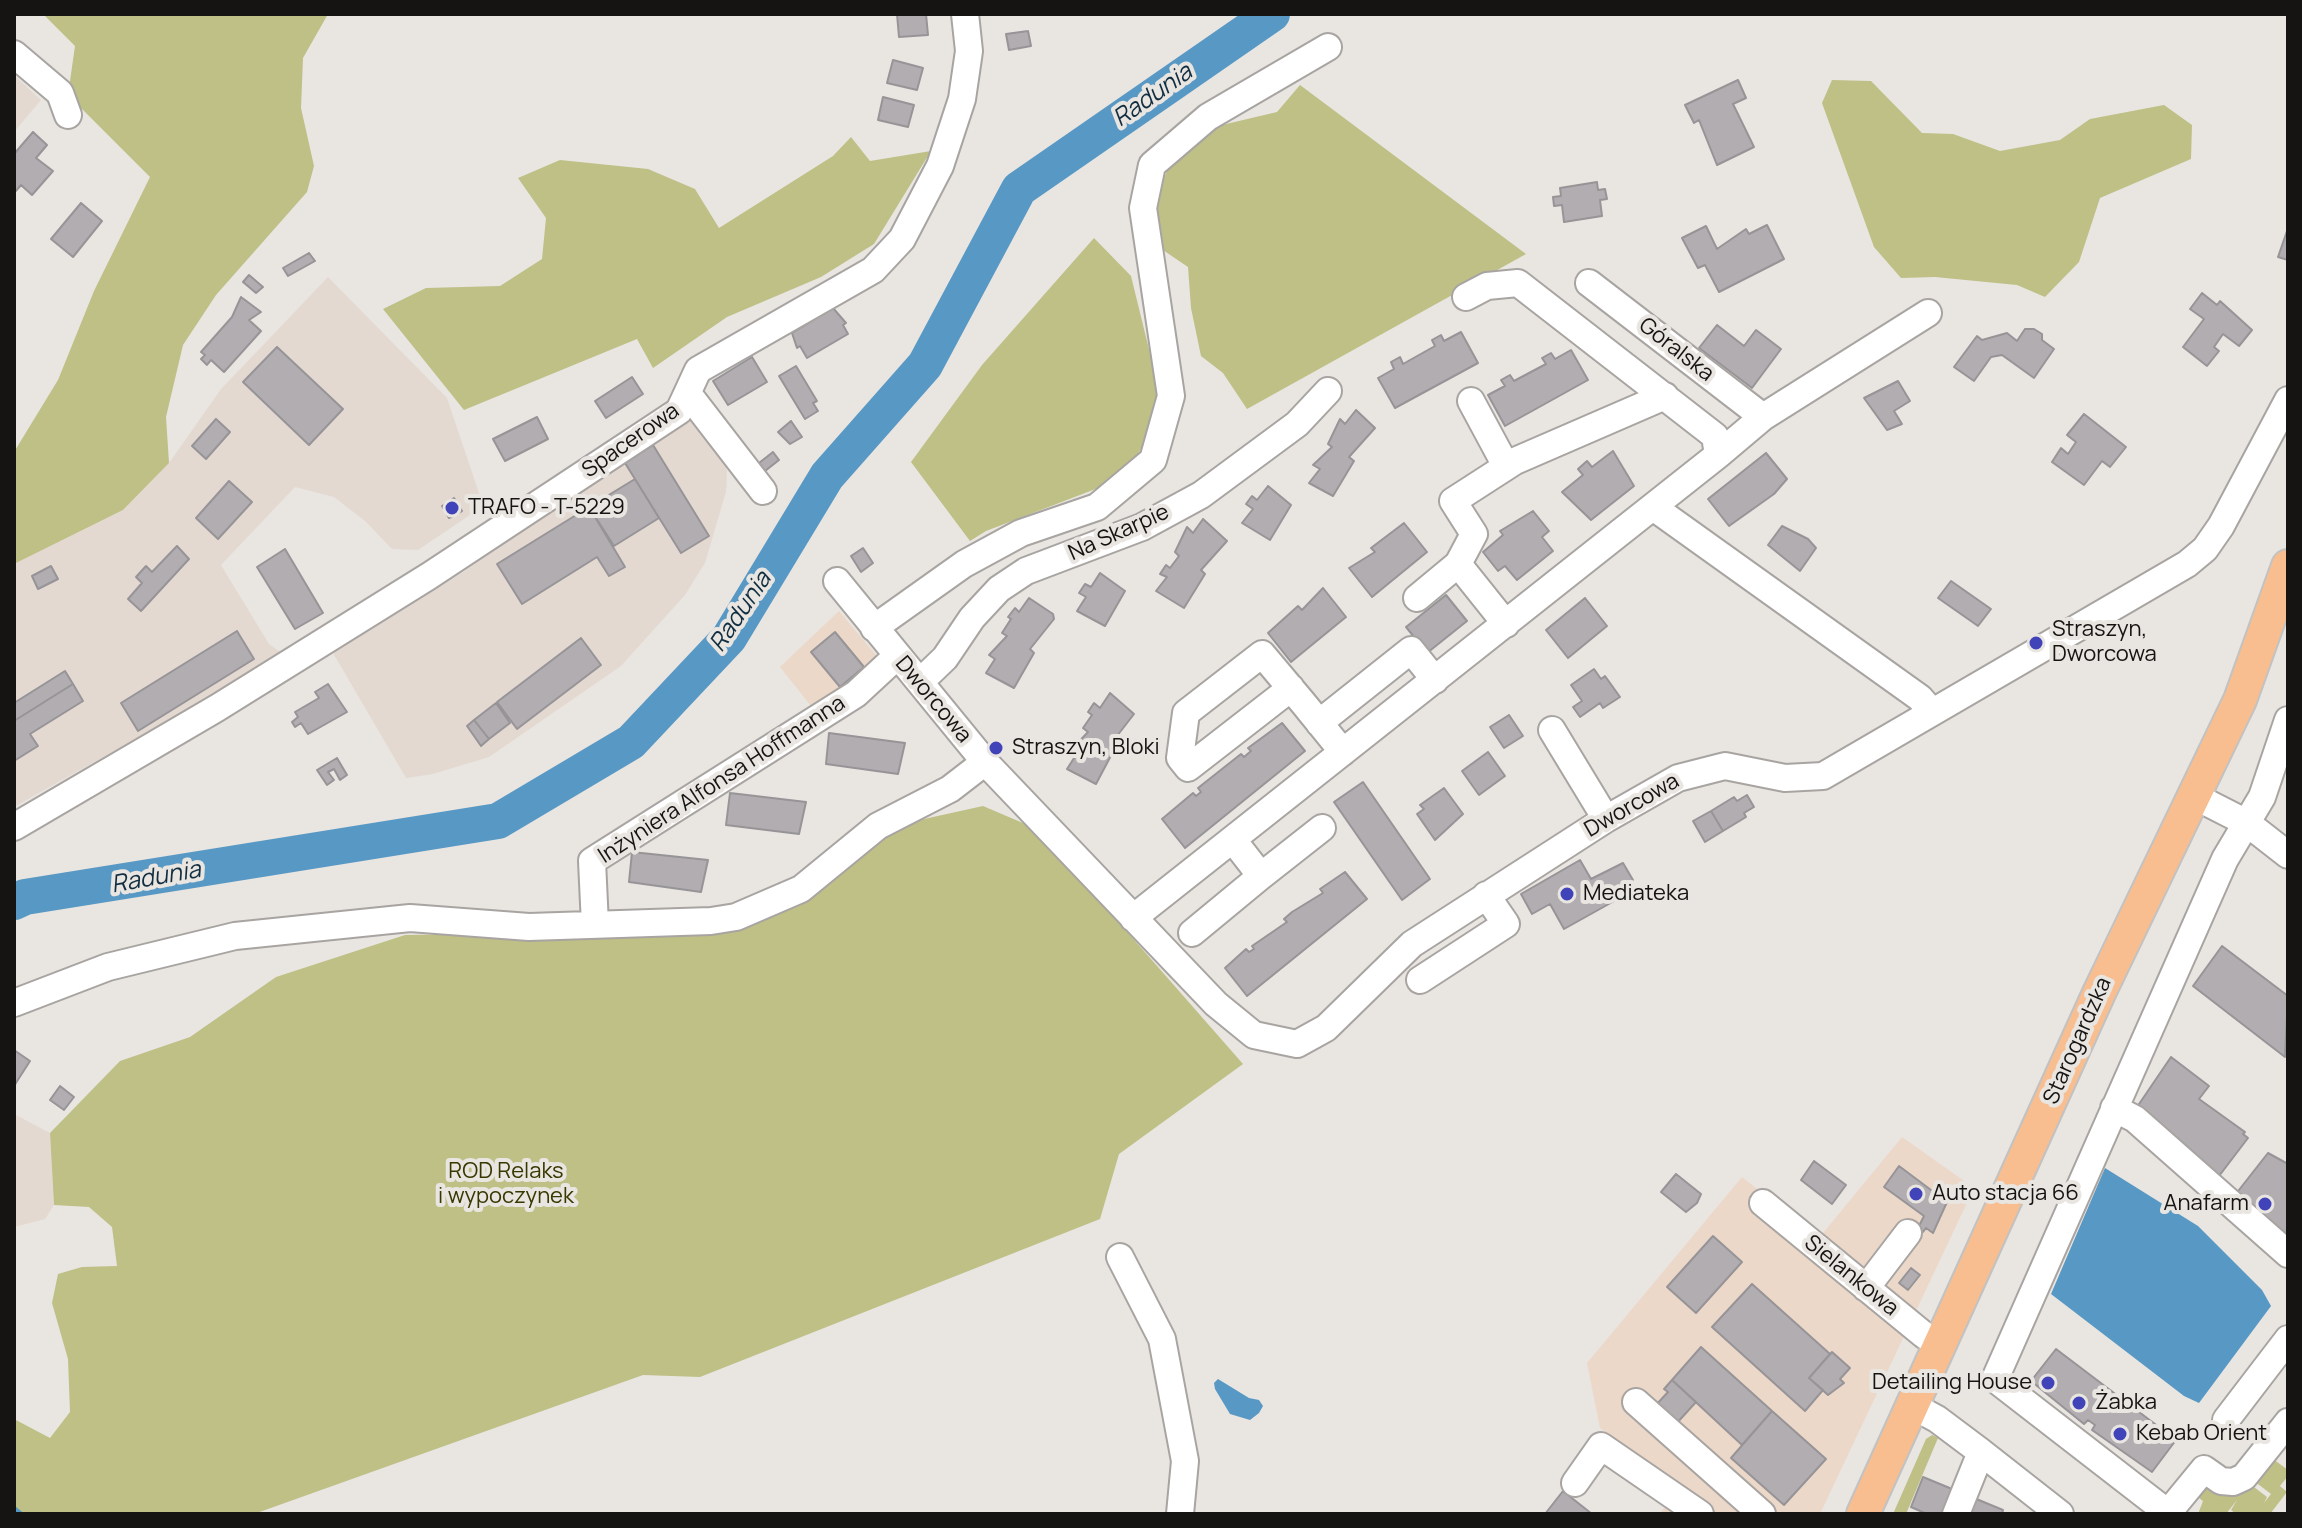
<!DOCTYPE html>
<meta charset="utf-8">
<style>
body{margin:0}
#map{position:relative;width:2302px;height:1528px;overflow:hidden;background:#e9e5e1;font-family:Manrope,sans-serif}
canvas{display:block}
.frame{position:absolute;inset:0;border:16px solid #151413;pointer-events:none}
</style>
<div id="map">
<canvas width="2302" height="1528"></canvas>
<div class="frame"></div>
</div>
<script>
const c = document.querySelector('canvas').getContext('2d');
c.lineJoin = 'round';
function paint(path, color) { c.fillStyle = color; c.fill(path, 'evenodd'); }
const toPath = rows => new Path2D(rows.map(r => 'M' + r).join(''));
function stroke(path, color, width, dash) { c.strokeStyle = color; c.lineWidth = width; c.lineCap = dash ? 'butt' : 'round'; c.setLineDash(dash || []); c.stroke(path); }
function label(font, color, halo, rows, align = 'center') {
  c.font = font + ' Manrope,sans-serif'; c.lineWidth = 8; c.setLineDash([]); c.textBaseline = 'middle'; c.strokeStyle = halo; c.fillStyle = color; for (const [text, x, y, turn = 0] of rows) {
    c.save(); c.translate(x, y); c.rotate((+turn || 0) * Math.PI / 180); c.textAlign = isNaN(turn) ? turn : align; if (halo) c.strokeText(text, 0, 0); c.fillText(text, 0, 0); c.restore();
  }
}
paint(toPath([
 [839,611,885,666,819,716,780,667],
 [1902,1137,1974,1188,1820,1514,1660,1514,1679,1487,1600,1428,1587,1363,1742,1177,1819,1238]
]), '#ecd8c9');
paint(toPath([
 [14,75,41,100,14,132],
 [328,277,447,398,481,499,479,509,418,550,392,549,365,521,334,497,295,487,221,565,269,644,279,651,294,650,14,807,14,564,123,510,169,463,221,389],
 [689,416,721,456,727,470,726,492,705,563,685,595,621,666,489,757,433,774,406,778,333,653,465,571,552,505],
 [14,1114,50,1133,54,1205,45,1219,14,1227]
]), '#e4d9d1');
paint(toPath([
 [43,14,328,14,303,58,301,108,314,166,307,192,216,295,183,345,166,417,169,463,123,510,14,564,14,452,58,380,94,291,150,177,68,95,75,46],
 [1832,80,1871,81,1922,133,1953,134,2000,151,2060,140,2090,119,2164,105,2192,125,2191,159,2100,198,2079,262,2045,297,2017,285,1935,277,1901,278,1874,247,1822,103],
 [1300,85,1526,254,1247,409,1223,373,1201,356,1191,308,1188,267,1157,246,1154,201,1170,164,1205,129,1277,112],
 [851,137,870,161,931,151,874,244,821,277,727,317,653,368,637,339,464,410,383,309,426,288,500,286,542,259,546,218,518,178,560,160,648,169,695,189,719,228,833,156],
 [1094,238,1131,276,1157,382,1154,424,1134,462,1106,485,986,531,970,541,911,462,982,365],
 [983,806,1037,829,1243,1064,1119,1154,1100,1219,700,1377,643,1375,254,1514,14,1514,14,1419,50,1438,70,1412,68,1359,52,1303,58,1274,82,1267,117,1266,112,1227,89,1207,54,1205,50,1133,120,1061,190,1037,276,977,405,935,738,930,805,898,906,823],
 [1932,1435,1938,1438,1906,1514,1893,1514,1926,1439],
 [2273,1459,2288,1470,2288,1476,2280,1486,2287,1492,2270,1514,2236,1514,2231,1510,2237,1500,2226,1514,2198,1514,2203,1501,2191,1492,2199,1487,2219,1490,2250,1484,2267,1497,2264,1503,2271,1494,2250,1478]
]), '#bec086');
paint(toPath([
 [2105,1168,2198,1226,2262,1290,2271,1306,2199,1403,2184,1396,2051,1294],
 [1218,1379,1249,1398,1259,1400,1263,1406,1259,1413,1250,1420,1230,1414,1215,1389,1214,1383]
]), '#5898c4');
stroke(toPath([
 [14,1509,20,1514]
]), '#5898c4', 6);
stroke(toPath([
 [14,902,25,897,498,821,631,742,729,638,827,476,925,365,1019,189,1272,14]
]), '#5898c4', 36);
const building = toPath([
 [897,14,926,14,928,35,899,37,897,14],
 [1028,31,1031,46,1009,50,1006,34,1028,31],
 [893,60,923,68,917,90,887,83,893,60],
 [1738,80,1746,98,1733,104,1754,147,1717,165,1699,120,1694,123,1685,105,1738,80],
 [883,97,914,105,908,127,878,120,883,97],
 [33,132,47,145,36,158,53,171,32,195,21,185,14,193,14,154,33,132],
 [1597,182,1598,190,1605,189,1607,199,1600,200,1602,216,1564,222,1562,205,1554,206,1553,197,1561,196,1560,188,1597,182],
 [81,203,102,221,73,257,51,239,81,203],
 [1767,225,1784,259,1719,292,1705,265,1698,268,1682,238,1706,226,1717,249,1746,229,1749,234,1767,225],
 [2287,231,2288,232,2288,260,2278,257,2287,231],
 [309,253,315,261,288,276,283,268,309,253],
 [249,275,263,287,256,293,243,282,249,275],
 [2202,293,2217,305,2220,301,2252,330,2239,346,2223,334,2214,347,2219,351,2207,366,2183,347,2204,319,2190,309,2202,293],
 [241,297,261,312,249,320,261,331,224,372,211,360,207,365,201,359,205,355,201,352,232,317,241,297],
 [833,308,846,323,843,325,848,334,807,358,800,346,797,348,792,333,833,308],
 [1717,325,1744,346,1756,330,1781,349,1752,388,1699,348,1717,325],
 [2025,329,2034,329,2042,334,2042,340,2054,349,2034,378,2002,355,1991,357,1974,381,1954,367,1977,336,1982,340,2007,333,2017,341,2025,329],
 [1461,332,1478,363,1395,408,1378,378,1394,369,1391,362,1400,357,1403,364,1435,346,1432,340,1441,335,1444,341,1461,332],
 [277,347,343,409,309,445,243,382,277,347],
 [1571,350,1588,380,1505,426,1488,395,1505,386,1501,380,1510,375,1514,381,1546,364,1542,358,1551,353,1555,359,1571,350],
 [752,357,767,382,728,405,713,381,752,357],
 [796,366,817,401,813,403,818,411,805,419,779,376,796,366],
 [632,377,643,394,606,418,595,401,632,377],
 [1898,381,1910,401,1894,411,1902,424,1887,430,1864,398,1898,381],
 [1356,410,1375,428,1349,457,1354,461,1333,496,1309,483,1320,469,1313,465,1332,447,1328,444,1340,419,1345,424,1356,410],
 [2084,414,2126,447,2110,467,2102,461,2084,485,2052,462,2061,448,2068,454,2076,442,2067,435,2084,414],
 [537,417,548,439,505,461,493,439,537,417],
 [216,419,230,432,206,459,192,446,216,419],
 [791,421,802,437,790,444,778,432,791,421],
 [653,445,709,536,681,553,625,463,653,445],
 [1613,451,1634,486,1591,520,1562,492,1583,475,1578,469,1587,461,1592,467,1613,451],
 [773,452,779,460,765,471,759,463,773,452],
 [1766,453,1787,479,1774,494,1729,526,1708,499,1766,453],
 [635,479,659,518,614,546,589,507,635,479],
 [229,481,252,502,218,539,196,518,229,481],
 [1268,486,1291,505,1270,540,1242,523,1253,509,1246,504,1252,496,1257,500,1268,486],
 [454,498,462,511,449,518,442,506,454,498],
 [589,507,625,567,609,576,597,557,522,604,497,564,589,507],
 [1533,511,1549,531,1542,537,1553,551,1517,580,1505,566,1498,571,1483,552,1503,535,1500,531,1533,511],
 [1203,519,1227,541,1201,570,1205,574,1184,608,1156,591,1167,577,1160,574,1166,565,1170,568,1179,556,1175,552,1187,527,1193,533,1203,519],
 [1404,523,1427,552,1372,597,1349,568,1375,552,1371,548,1404,523],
 [1782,526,1808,539,1816,548,1800,571,1768,545,1782,526],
 [177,546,189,559,141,611,128,599,142,583,136,577,146,566,152,572,177,546],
 [863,548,873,563,861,572,851,556,863,548],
 [285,549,323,613,295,629,257,567,285,549],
 [51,566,58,579,38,589,32,576,51,566],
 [1100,573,1125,591,1105,626,1077,611,1086,597,1079,593,1085,584,1091,587,1100,573],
 [1951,581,1991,609,1978,626,1938,598,1951,581],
 [1323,588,1346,617,1291,662,1268,633,1298,606,1302,610,1323,588],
 [1446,595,1467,621,1427,653,1406,627,1446,595],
 [1029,598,1053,614,1054,619,1030,649,1034,653,1014,688,986,673,995,659,989,655,1007,636,1002,633,1011,619,1008,617,1015,608,1019,612,1029,598],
 [1585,598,1607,626,1568,658,1546,630,1585,598],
 [237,631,254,659,138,731,121,703,237,631],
 [835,632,864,667,840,687,811,652,835,632],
 [581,638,601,665,517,729,497,702,581,638],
 [1594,669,1601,679,1605,676,1620,697,1603,708,1600,703,1580,717,1573,707,1582,701,1571,685,1594,669],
 [65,671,73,684,14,721,14,703,65,671],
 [73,684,83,701,30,734,38,746,14,761,14,721,73,684],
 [328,684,347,712,308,734,301,723,295,727,292,722,298,717,295,712,319,698,315,692,328,684],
 [1110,693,1134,714,1110,745,1115,748,1096,784,1067,769,1076,755,1070,751,1088,732,1083,728,1092,715,1088,712,1094,703,1100,708,1110,693],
 [496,703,510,723,489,739,474,720,496,703],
 [1509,715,1523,736,1504,748,1490,727,1509,715],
 [474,720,489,739,481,746,467,726,474,720],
 [1282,723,1305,751,1185,848,1162,819,1193,793,1196,796,1201,792,1198,788,1241,754,1244,757,1251,751,1248,748,1282,723],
 [829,733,905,743,898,774,826,764,829,733],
 [1488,752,1505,776,1479,795,1462,771,1488,752],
 [337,758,347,775,340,780,334,769,328,772,334,780,327,785,317,770,337,758],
 [1363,782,1430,879,1402,900,1334,802,1363,782],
 [1444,788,1463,814,1435,840,1417,814,1424,809,1420,805,1444,788],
 [730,793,806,802,799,834,726,825,730,793],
 [1747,795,1754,807,1744,813,1746,817,1723,831,1711,811,1734,797,1737,801,1747,795],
 [1711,811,1723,831,1705,842,1693,821,1711,811],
 [632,852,708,860,701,892,629,882,632,852],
 [1580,860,1591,879,1623,863,1633,880,1613,895,1616,900,1564,929,1550,904,1532,914,1521,894,1580,860],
 [1345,872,1367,899,1247,996,1225,968,1246,949,1249,952,1254,949,1252,946,1287,922,1284,919,1292,912,1323,893,1320,889,1345,872],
 [2222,946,2288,996,2285,1057,2193,986,2222,946],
 [14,1050,30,1061,14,1086,14,1050],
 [2171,1057,2209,1086,2199,1099,2245,1132,2243,1134,2248,1138,2216,1180,2135,1110,2171,1057],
 [60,1086,74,1097,64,1110,50,1100,60,1086],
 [2268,1153,2288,1164,2288,1235,2235,1195,2268,1153],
 [1814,1161,1846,1185,1832,1204,1801,1180,1814,1161],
 [1899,1166,1947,1202,1933,1233,1926,1228,1923,1232,1918,1228,1924,1216,1884,1187,1899,1166],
 [1676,1174,1701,1194,1697,1203,1686,1212,1661,1192,1676,1174],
 [1713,1236,1742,1262,1696,1313,1667,1287,1713,1236],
 [1911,1268,1920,1275,1908,1290,1899,1283,1911,1268],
 [1752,1284,1830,1354,1809,1378,1823,1390,1805,1411,1712,1327,1752,1284],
 [1701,1347,1772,1411,1742,1445,1672,1380,1701,1347],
 [2056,1349,2176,1440,2152,1472,2092,1430,2095,1425,2088,1420,2084,1424,2031,1381,2056,1349],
 [1832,1352,1850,1368,1840,1379,1844,1383,1828,1395,1809,1378,1832,1352],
 [1672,1380,1696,1402,1676,1424,1656,1405,1668,1392,1664,1389,1672,1380],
 [1772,1411,1826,1459,1784,1505,1731,1458,1772,1411],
 [1923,1477,2003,1510,2002,1514,1927,1514,1911,1507,1923,1477],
 [1563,1491,1592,1514,1545,1514,1563,1491]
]);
paint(building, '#b1adb1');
stroke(building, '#979498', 2);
const minor = toPath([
 [14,54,60,93,68,115],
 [1589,283,1763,417,1718,455],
 [689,395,763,491],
 [1471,401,1506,466],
 [1763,417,1928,313],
 [1653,507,1920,698,1932,712],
 [1458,564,1474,534,1453,501,1515,461,1665,396],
 [837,581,985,762,1216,1004,1254,1035,1297,1044,1326,1028,1412,944,1606,819,1678,778,1725,766,1785,778,1823,776,2187,564,2205,549,2221,526,2288,400],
 [1417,598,1458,564,1506,624],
 [874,628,964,564,1021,533,1097,507,1153,460,1171,396,1143,208,1152,165,1208,117,1328,47],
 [920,682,945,658,972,618,999,589,1026,571,1142,527,1201,495,1297,424,1328,391],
 [1291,688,1188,768,1180,758,1186,713,1262,654,1304,704,1343,752],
 [1319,723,1411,650,1435,680],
 [1552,730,1606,819],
 [2194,796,2247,823,2288,855],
 [14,827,217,708,429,576,679,411,698,370,873,270,902,239,940,166,962,99,969,51,965,14],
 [1261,876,1322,828],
 [1133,918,1718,455,1715,436,1518,283,1487,286,1466,297],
 [595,925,592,861,856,694,897,656],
 [1192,933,1261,876,1233,840],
 [1420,980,1506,924,1486,895],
 [14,1003,108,967,235,936,410,918,529,927,711,921,736,917,801,889,878,826,950,789,985,762],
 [2114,1108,2135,1119,2288,1254],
 [1763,1203,1924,1335,1942,1344],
 [1120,1257,1162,1339,1185,1461,1180,1514],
 [1866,1288,1908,1233],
 [1636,1402,1762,1514],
 [1913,1406,1937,1419,1981,1452,1956,1514],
 [2226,1420,2288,1339],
 [1981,1452,2060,1514],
 [1575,1483,1601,1446,1700,1514],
 [2168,1513,1995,1379,2225,859,2262,797,2288,720],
 [2167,1514,2204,1469,2221,1481,2233,1482,2244,1477,2288,1422]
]);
const major = toPath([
 [1863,1514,2099,993,2240,700,2288,566]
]);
stroke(minor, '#a8a4a1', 30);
stroke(major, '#c2c2c2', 36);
stroke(minor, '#fff', 26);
stroke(major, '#f8be8f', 32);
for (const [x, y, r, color] of [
 [452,508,8,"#4143b8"],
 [2036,643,8,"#4143b8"],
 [996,748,8,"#4143b8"],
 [1567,894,8,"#4143b8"],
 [1916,1194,8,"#4143b8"],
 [2265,1204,8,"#4143b8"],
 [2048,1383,8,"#4143b8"],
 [2079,1403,8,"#4143b8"],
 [2120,1434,8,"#4143b8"]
]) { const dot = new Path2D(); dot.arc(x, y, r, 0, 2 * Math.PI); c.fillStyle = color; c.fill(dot); stroke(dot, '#e9e5e1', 3); }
label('22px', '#151413', '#e9e5e1', [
 ["Góralska",1676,350,38],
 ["Spacerowa",631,441,-35],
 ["Na Skarpie",1119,533,-24],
 ["Dworcowa",933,700,50],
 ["Inżyniera Alfonsa Hoffmanna",722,780,-33],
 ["Dworcowa",1632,806,-30],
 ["Starogardzka",2078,1041,-66],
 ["Sielankowa",1851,1276,39]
]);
label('22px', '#151413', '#e9e5e1', [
 ["TRAFO - T-5229",468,508],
 ["Straszyn,",2052,630],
 ["Dworcowa",2052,655],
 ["Straszyn, Bloki",1012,748],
 ["Mediateka",1583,894],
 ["Auto stacja 66",1932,1194],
 ["Anafarm",2249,1204,"right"],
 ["Detailing House",2032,1383,"right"],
 ["Żabka",2095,1403],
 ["Kebab Orient",2136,1434]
], 'left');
label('22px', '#383800', '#e9e5e1', [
 ["ROD Relaks",506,1172],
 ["i wypoczynek",506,1197]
]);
label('italic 24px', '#112e41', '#e9e5e1', [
 ["Radunia",1153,96,-35],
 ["Radunia",741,612,-56],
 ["Radunia",156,878,-10]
]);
</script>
